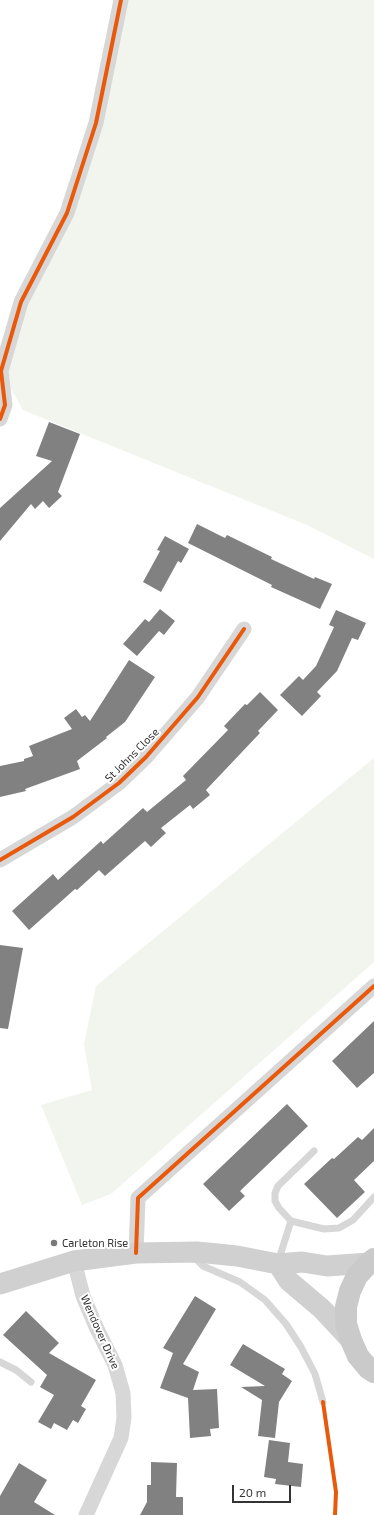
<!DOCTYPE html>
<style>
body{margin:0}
#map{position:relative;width:374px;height:1515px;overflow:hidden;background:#fff;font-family:"Exo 2",sans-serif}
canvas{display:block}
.scale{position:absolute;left:232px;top:1485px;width:59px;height:18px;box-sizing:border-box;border:2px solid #333;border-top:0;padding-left:5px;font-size:12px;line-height:14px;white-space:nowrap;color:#333;-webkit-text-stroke:3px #fff;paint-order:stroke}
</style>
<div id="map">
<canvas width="374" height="1515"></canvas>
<div class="scale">20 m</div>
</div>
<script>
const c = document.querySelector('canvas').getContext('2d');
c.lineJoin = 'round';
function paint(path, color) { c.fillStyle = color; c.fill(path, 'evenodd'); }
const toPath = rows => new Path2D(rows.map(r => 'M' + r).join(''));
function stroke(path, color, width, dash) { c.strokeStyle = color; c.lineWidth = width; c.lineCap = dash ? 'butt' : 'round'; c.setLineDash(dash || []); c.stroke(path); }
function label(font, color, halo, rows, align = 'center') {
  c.font = font + ' "Exo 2",sans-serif'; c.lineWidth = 4; c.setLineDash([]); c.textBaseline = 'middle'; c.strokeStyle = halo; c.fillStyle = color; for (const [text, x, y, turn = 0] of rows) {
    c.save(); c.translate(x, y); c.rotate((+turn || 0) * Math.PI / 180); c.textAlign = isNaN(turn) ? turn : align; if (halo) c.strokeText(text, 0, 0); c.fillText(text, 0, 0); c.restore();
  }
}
paint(toPath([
 [121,0,374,0,374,559,307,525,23,410,1,371,21,302,67,213],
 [374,758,374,962,111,1194,82,1205,41,1105,92,1090,84,1044,96,986]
]), '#f1f5ed');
paint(toPath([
 [49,422,80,434,58,492,62,496,49,508,43,501,35,509,31,504,0,541,0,508,52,461,36,456],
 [197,524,225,538,227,535,272,557,271,559,314,579,315,577,332,584,320,609,271,587,272,585,188,543],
 [165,536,189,549,181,563,178,561,161,592,143,582,160,551,157,550],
 [160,609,175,621,164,635,159,631,137,656,123,644,145,619,149,622],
 [336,610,366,623,358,640,352,638,337,671,317,692,321,696,302,716,280,695,299,676,303,680,316,666,334,627,329,625],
 [129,660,155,677,125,722,106,737,107,738,77,761,80,769,25,789,26,791,0,797,0,766,24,761,24,759,33,756,29,746,72,729,64,718,76,709,82,717,85,715,90,721],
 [260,692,278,710,258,731,260,733,206,790,210,795,193,809,190,805,161,828,166,833,151,847,145,841,105,876,99,870,77,890,75,889,29,930,12,911,53,874,58,880,101,841,103,844,143,808,147,812,186,780,183,776,228,730,224,726,245,704,247,705],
 [0,945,23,948,8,1029,0,1028],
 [374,1021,374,1073,357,1088,332,1061],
 [287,1104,308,1126,240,1191,245,1196,229,1211,203,1184],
 [374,1128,374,1161,354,1180,365,1192,337,1218,304,1184,332,1158,334,1159,358,1137,362,1140],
 [195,1296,216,1309,183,1364,199,1372,193,1390,217,1389,219,1428,210,1429,211,1436,190,1438,188,1398,160,1388,173,1353,163,1348],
 [26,1311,59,1343,49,1353,96,1380,81,1406,86,1409,78,1423,73,1420,67,1430,54,1423,51,1429,38,1422,54,1395,40,1387,47,1375,3,1335],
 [243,1344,285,1369,282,1374,292,1381,279,1402,275,1438,258,1436,262,1400,241,1387,265,1386,230,1365],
 [269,1440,290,1443,288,1462,303,1464,301,1487,275,1484,276,1479,264,1477],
 [151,1462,177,1463,176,1497,183,1497,183,1515,140,1515,147,1502,147,1485,151,1485],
 [19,1463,47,1480,34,1502,55,1515,0,1515,0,1496]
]), '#818181');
stroke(toPath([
 [291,1221,279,1208,275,1201,275,1193,278,1186,314,1151],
 [198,1256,198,1261,203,1266,240,1282,265,1300,286,1324,301,1347,315,1374,323,1402],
 [278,1262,291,1221,324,1229,339,1228,353,1220,374,1197],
 [0,1362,16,1370,31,1382]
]), '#d7d7d7', 7);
stroke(toPath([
 [0,419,5,405,1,371,21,302,67,213,96,123,121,0],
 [0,860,73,817,119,783,146,757,198,697,244,629],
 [136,1253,138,1198,374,986],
 [74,1261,83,1296,97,1329,115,1365,123,1393,124,1418,121,1438,86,1515]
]), '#d7d7d7', 15);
stroke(toPath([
 [278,1264,289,1281,322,1309,351,1340],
 [0,1284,74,1261,136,1253,197,1252,237,1256,278,1264,302,1262,327,1266,369,1263]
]), '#d0d0d0', 21);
stroke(toPath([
 [374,1259,369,1263,357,1276,350,1291,346,1307,346,1324,351,1340,358,1356,368,1368,374,1372]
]), '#cacaca', 22);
stroke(toPath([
 [0,419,5,405,1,371,21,302,67,213,96,123,121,0],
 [0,860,73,817,119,783,146,757,198,697,244,629],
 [136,1253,138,1198,374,986],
 [323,1402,336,1492,335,1515]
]), '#e8590c', 4);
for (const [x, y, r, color] of [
 [54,1243,4,"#7a7a7a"]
]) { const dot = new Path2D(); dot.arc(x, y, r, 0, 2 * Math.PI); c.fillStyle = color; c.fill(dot); stroke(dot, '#fff', 1.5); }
label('11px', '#333', '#fff', [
 ["St Johns Close",132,755,-45],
 ["Wendover Drive",100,1332,66]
]);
label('11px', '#333', '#fff', [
 ["Carleton Rise",62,1243]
], 'left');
</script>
